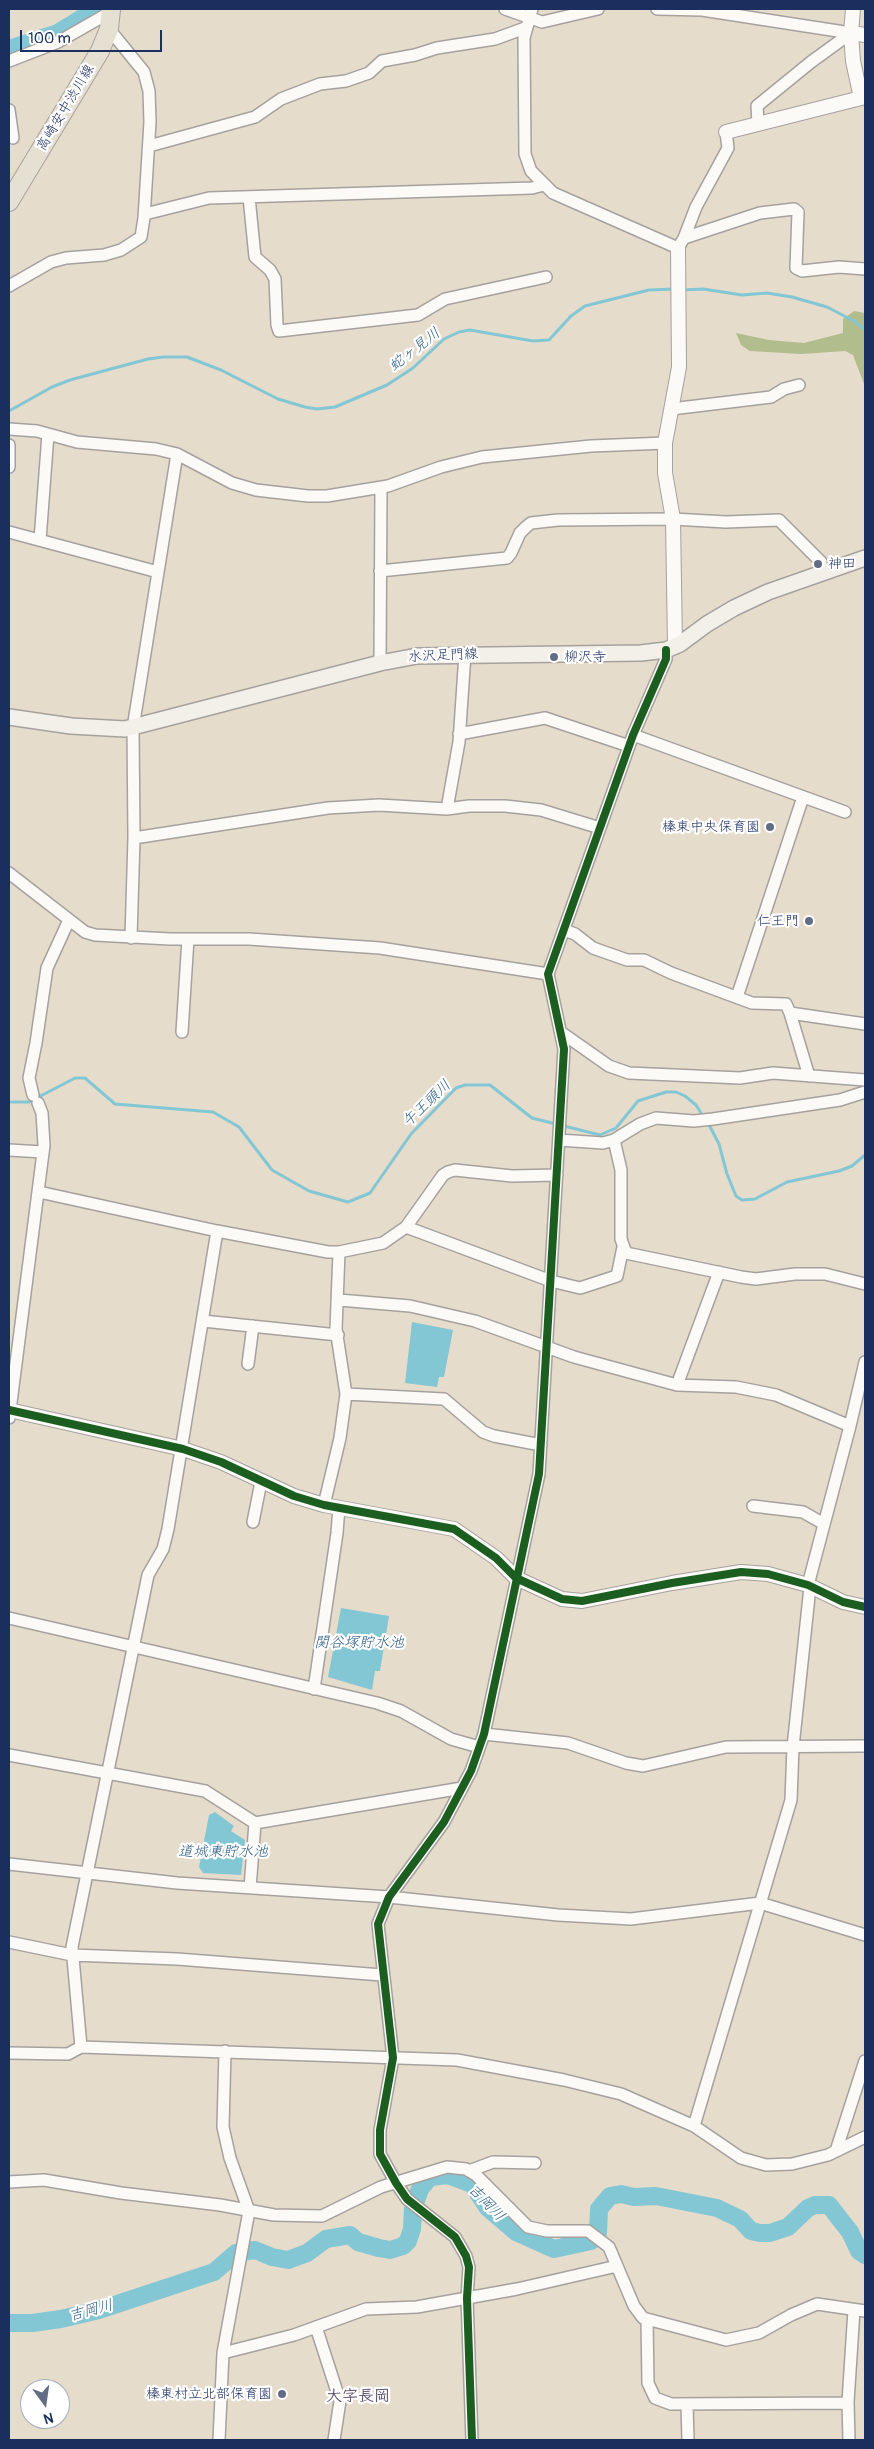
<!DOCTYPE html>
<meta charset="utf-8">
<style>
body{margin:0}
#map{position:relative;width:874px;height:2449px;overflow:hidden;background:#e6dccc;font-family:Pangolin,sans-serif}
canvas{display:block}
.frame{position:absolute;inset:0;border:10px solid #1b2f5e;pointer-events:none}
.north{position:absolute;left:20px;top:2379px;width:50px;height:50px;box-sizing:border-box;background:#fff;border:1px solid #a4acbf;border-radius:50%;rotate:166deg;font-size:14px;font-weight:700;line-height:20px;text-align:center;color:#1b2f5e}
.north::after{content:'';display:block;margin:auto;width:18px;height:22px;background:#626c84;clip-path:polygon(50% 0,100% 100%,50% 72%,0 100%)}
.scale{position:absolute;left:20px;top:30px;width:142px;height:22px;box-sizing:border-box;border:2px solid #1b2f5e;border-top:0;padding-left:6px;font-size:15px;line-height:18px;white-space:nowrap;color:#1b2f5e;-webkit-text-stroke:4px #fff;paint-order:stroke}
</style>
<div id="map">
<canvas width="874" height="2449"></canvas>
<div class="frame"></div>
<div class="north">N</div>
<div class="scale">100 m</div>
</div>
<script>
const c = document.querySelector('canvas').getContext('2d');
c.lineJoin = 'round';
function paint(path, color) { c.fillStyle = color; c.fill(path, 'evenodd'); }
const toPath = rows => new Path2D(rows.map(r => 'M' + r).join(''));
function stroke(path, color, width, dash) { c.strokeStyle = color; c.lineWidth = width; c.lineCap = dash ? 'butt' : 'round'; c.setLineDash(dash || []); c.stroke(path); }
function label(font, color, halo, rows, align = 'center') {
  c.font = font + ' Pangolin,"Klee One",sans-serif'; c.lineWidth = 4.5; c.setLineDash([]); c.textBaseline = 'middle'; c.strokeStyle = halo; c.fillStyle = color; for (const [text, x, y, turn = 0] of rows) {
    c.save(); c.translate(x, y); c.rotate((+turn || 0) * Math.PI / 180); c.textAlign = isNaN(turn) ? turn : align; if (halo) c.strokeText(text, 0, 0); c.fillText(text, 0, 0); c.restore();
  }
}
paint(toPath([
 [854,311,865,313,865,407,864,384,853,355,845,351,801,354,750,351,741,345,736,333,769,340,804,343,843,333,843,319]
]), '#b1bd8c');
paint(toPath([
 [412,1322,453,1330,444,1377,439,1377,437,1387,405,1383],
 [341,1608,389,1616,380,1671,375,1671,372,1690,328,1677],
 [215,1812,234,1826,231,1831,245,1840,241,1875,203,1873,199,1867,209,1815]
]), '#83c6d4');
stroke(toPath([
 [682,290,703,289,742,295,767,293,792,297,827,307,856,322,865,330],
 [9,411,52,387,70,380,148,359,163,357,187,357,221,370,278,399,305,407,317,409,335,407,387,385,413,368,444,339,459,332,470,330,533,341,549,340,571,316,585,306,649,290,674,289],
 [9,1102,29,1102,75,1078,85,1078,115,1104,213,1112,239,1127,272,1170,309,1191,348,1202,370,1193,411,1134,456,1088,465,1085,490,1085,532,1118,600,1135,616,1128,638,1101,666,1092,676,1092,685,1096,696,1105,703,1116],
 [707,1121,719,1144,727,1174,736,1196,742,1200,755,1199,787,1182,839,1171,852,1166,865,1155]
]), '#83c6d4', 3);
stroke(toPath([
 [9,49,58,33,97,9],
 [9,2323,32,2323,61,2319,99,2310,214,2272,236,2253,255,2250,272,2257,288,2260,307,2253,326,2239,350,2235,358,2242,379,2248,390,2250,403,2246,408,2241,412,2229,413,2209,420,2189,430,2177,448,2175,472,2184,488,2208,516,2232,554,2249,591,2241,598,2233,599,2209,610,2196,621,2194,634,2197,656,2196,717,2208,740,2219,751,2231,760,2233,770,2233,788,2227,808,2208,815,2205,829,2205,850,2232,859,2251,865,2255]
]), '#83c6d4', 18);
const minor = toPath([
 [505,9,542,22,598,9],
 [532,9,524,38,525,154,531,171,553,193,678,248,684,238,696,207,728,148,726,132],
 [657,9,702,10,851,33],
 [9,61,58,42,114,10],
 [9,110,13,138],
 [758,124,757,106,811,62,851,33],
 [149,146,255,117,281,99,320,84,346,81,369,73,382,61,415,55,437,48,495,39,525,28],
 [249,197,255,257,270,270,275,279,277,325,279,331,418,315,445,299,546,277],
 [145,214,209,198,532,188,544,185],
 [684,238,760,213,794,209,798,212,796,268,802,271,839,267,865,269],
 [9,286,51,262,66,258,104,255,121,250,141,237,144,218,150,122,149,91,144,72,109,29],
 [671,409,771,397,784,389,799,385],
 [9,429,37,431,77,442,156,449,177,454,232,483,256,490,308,496,327,496,388,486,441,467,482,457,591,446,665,443],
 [9,445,9,467],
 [9,532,158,572],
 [40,540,48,434],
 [380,571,507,558,511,553,520,533,526,527,531,523,558,520,673,519,726,522,779,520,821,562],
 [380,663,381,487],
 [459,734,545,718,629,746],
 [633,735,845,812],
 [447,809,459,742,465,654],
 [134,838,328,808,379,805,447,809,469,806,505,806,541,810,600,828],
 [9,873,85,932,95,935,170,939,249,939,380,948,548,974],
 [564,930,575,934,593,948,627,960,644,960,671,973,752,1003,786,1004,790,1013,865,1024],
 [131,938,134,838,133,728,177,454],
 [737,997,803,797],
 [790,1013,809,1076],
 [182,1032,188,939],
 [562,1033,609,1066,629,1073,740,1078,773,1073,865,1080],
 [33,1095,29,1078,36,1043,47,968,69,920],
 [559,1140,603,1143,614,1140,640,1124,656,1118,694,1121,713,1119,840,1100,865,1092],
 [614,1140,621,1170,621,1239,626,1253,741,1277,756,1279,795,1274,825,1274,865,1284],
 [9,1150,43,1152],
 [39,1192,217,1231,328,1252,339,1252,383,1243,406,1227,443,1175,448,1172,455,1170,512,1176,557,1175],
 [406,1227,551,1281,580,1288,617,1276,623,1247],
 [339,1300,410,1306,475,1321,574,1357,677,1385,736,1387,776,1395,850,1426],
 [203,1321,338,1335],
 [248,1364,253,1326],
 [677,1385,719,1272],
 [346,1394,444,1399,483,1432,494,1436,541,1445],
 [9,1418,44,1145,42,1113,38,1103],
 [324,1505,340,1438,346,1394,336,1329,339,1252],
 [753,1506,803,1512,824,1524],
 [253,1522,261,1482],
 [808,1585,850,1426,865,1362],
 [9,1618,377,1703,401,1711,451,1739,479,1747],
 [314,1689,337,1533,339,1507],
 [484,1734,568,1743,626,1763,643,1766,726,1747,865,1746],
 [9,1755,205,1791,255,1823,250,1888],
 [255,1823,462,1788],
 [9,1864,177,1883,389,1897,558,1915,631,1919,760,1903,865,1935],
 [9,1942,72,1955,177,1959,382,1975],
 [81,2047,72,1947,148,1575,163,1549,168,1529,217,1231],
 [9,2053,68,2054,81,2047,457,2060,564,2080,621,2094,694,2126,741,2158,766,2165,792,2164,828,2155,865,2137],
 [694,2126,791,1800,793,1747,810,1587],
 [836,2151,865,2061],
 [469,2171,493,2162,535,2163],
 [9,2182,44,2180,121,2193,220,2205,274,2215,322,2216,381,2187,447,2167,466,2169,476,2175,528,2227,547,2231,588,2231,609,2247,617,2266],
 [647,2319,648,2383,655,2398,671,2404,848,2403],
 [316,2327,340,2401,334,2440],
 [223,2353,294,2335,366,2309,417,2307,517,2289,617,2266,634,2306,643,2318,726,2340,759,2333,791,2315,817,2304,865,2311],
 [687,2404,688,2440],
 [219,2440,223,2353,249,2211,230,2158,223,2127,225,2051],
 [472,2440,467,2298,469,2267,466,2256,455,2237,407,2199,396,2183,380,2154,380,2130,393,2058,378,1924,389,1897,444,1822,471,1771,484,1734,539,1474,564,1049,548,974,633,735,666,659,666,650],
 [849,2440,848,2402,854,2310]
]);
const tertiary = toPath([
 [853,9,851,33,853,61,861,98],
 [851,33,865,35],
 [726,132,865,97],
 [675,646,673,519,665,473,665,443,679,367,678,248],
 [9,1410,183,1449,221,1462,294,1496,324,1505,454,1529,496,1558,516,1578,562,1599,582,1601,672,1583,741,1572,768,1574,808,1585,843,1602,865,1607]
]);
const secondary = toPath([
 [9,717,71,726,125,729,380,663,417,656,641,653,666,650,680,644,707,624,734,608,768,592,865,558]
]);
const primary = toPath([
 [9,202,100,51,109,29,111,9]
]);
stroke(minor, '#a5a19e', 14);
stroke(tertiary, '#a5a19e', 16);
stroke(secondary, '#a5a19e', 18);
stroke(primary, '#a5a19e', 20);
stroke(minor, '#fbfaf7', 11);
stroke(tertiary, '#fbfaf7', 14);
stroke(secondary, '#f3f0e9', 15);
stroke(primary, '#e6e0d3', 18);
stroke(toPath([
 [9,1410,183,1449,221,1462,294,1496,324,1505,454,1529,496,1558,516,1578,562,1599,582,1601,672,1583,741,1572,768,1574,808,1585,843,1602,865,1607],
 [472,2440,467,2298,469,2267,466,2256,455,2237,407,2199,396,2183,380,2154,380,2130,393,2058,378,1924,389,1897,444,1822,471,1771,484,1734,539,1474,564,1049,548,974,633,735,666,659,666,650]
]), '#1b5e20', 8);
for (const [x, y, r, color] of [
 [818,564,5,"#626c84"],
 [554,657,5,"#626c84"],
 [770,827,5,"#626c84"],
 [809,921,5,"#626c84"],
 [282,2394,5,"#626c84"]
]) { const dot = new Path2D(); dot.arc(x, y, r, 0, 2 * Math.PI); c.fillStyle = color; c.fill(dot); stroke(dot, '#fff', 2); }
label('14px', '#1b2f5e', '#fff', [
 ["高崎安中渋川線",66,108,-59],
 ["水沢足門線",443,656,-3]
]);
label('14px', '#1b2f5e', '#fff', [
 ["神田",828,564,"left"],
 ["柳沢寺",564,657,"left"],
 ["榛東中央保育園",760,827],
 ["仁王門",799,921],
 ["榛東村立北部保育園",272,2394]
], 'right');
label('italic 15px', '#316088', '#fff', [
 ["蛇ヶ見川",415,350,-38],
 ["午王頭川",427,1104,-44],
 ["関谷塚貯水池",359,1643],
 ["道城東貯水池",223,1852],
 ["吉岡川",486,2203,46],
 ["吉岡川",91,2311,-15]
]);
label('bold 16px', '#5a536c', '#fff', [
 ["大字長岡",358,2397]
]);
</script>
